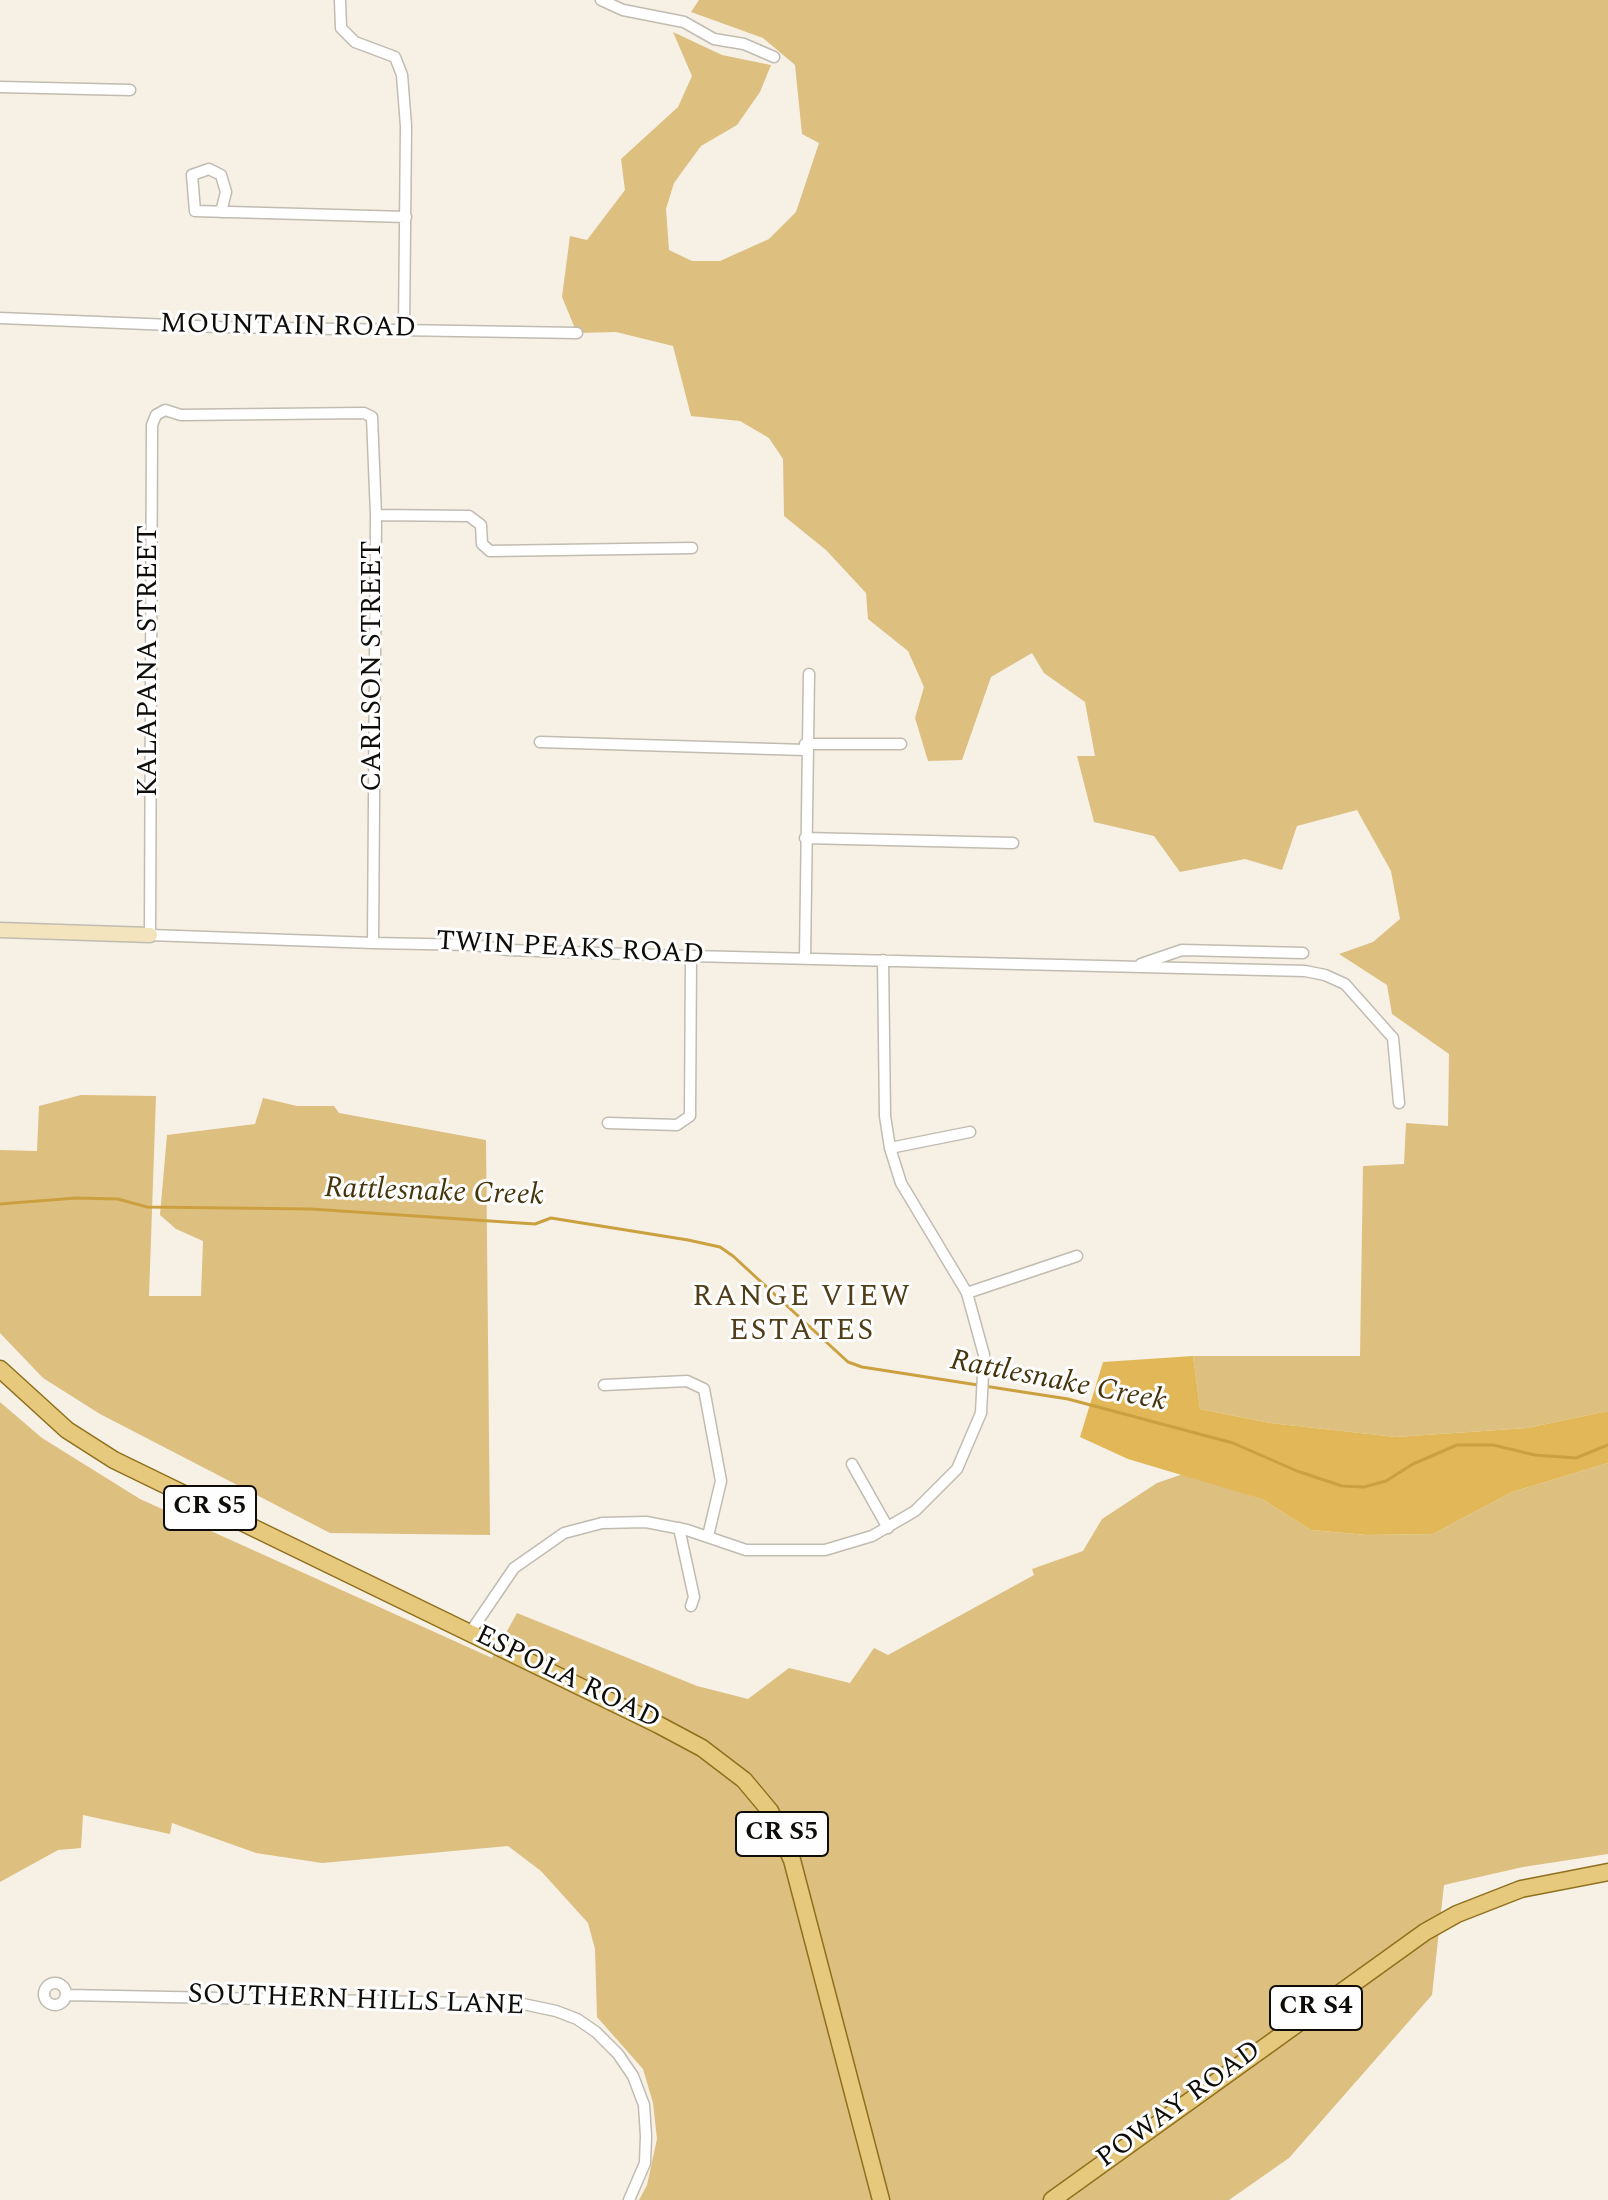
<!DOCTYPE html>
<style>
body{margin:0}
canvas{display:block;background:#f6f0e5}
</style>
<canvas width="1608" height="2200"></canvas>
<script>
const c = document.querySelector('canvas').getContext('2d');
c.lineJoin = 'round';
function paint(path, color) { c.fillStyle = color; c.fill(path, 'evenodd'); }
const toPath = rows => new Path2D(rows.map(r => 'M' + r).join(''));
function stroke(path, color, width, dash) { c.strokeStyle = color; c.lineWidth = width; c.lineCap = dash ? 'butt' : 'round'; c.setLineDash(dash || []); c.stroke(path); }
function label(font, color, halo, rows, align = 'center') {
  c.font = font + ' Spectral,serif'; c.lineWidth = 6; c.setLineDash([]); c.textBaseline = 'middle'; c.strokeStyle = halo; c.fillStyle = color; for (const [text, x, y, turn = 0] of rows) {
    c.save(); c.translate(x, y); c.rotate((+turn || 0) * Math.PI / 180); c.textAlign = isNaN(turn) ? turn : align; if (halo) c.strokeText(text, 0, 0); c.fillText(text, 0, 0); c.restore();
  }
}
paint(toPath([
 [699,0,1608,0,1608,1411,1527,1428,1396,1437,1270,1423,1200,1409,1193,1356,1360,1356,1363,1166,1404,1164,1406,1123,1448,1126,1449,1054,1392,1014,1387,985,1339,954,1373,942,1400,919,1391,871,1357,810,1297,826,1282,870,1245,859,1180,872,1154,836,1094,822,1077,756,1095,756,1085,702,1044,673,1032,653,991,677,962,760,928,761,915,718,924,687,908,651,868,619,866,593,826,550,784,516,783,459,769,438,740,421,691,416,673,346,616,332,577,333,562,297,570,236,587,240,625,190,621,159,678,107,692,76,673,32,722,55,771,65,760,92,737,125,701,146,674,183,666,209,669,250,692,261,720,261,769,239,796,212,819,143,802,134,795,65,763,38,691,12],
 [81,1095,156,1096,149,1296,201,1296,203,1241,176,1229,160,1215,167,1135,255,1124,263,1098,297,1106,334,1106,339,1113,486,1140,490,1535,330,1533,100,1414,43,1378,0,1333,0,1150,37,1151,39,1106],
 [0,1402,42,1438,140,1499,492,1658,517,1613,697,1686,748,1699,789,1668,850,1683,874,1648,888,1655,1034,1575,1032,1569,1083,1551,1102,1519,1157,1483,1186,1473,1262,1499,1311,1530,1367,1535,1433,1534,1512,1492,1608,1463,1608,1854,1523,1867,1444,1885,1432,1995,1289,2158,1229,2200,639,2200,647,2185,657,2139,653,2103,643,2069,597,2017,595,1949,588,1923,541,1871,508,1846,322,1863,256,1853,172,1823,170,1834,83,1815,81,1848,58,1850,0,1882]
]), '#ddbf80');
paint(toPath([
 [1193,1356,1200,1409,1270,1423,1396,1437,1527,1428,1608,1411,1608,1463,1512,1492,1433,1534,1367,1535,1311,1530,1262,1499,1128,1459,1080,1437,1103,1362]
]), '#e1b757');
stroke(toPath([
 [0,1204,76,1198,118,1199,147,1207,311,1209,535,1224,551,1218,688,1240,720,1247,733,1256,848,1362,862,1367,1068,1399,1233,1443,1297,1471,1342,1486,1364,1487,1386,1481,1413,1464,1457,1445,1493,1445,1535,1455,1576,1458,1608,1445]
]), '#cba140', 3);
const street = toPath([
 [340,0,341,28,355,42,395,57,402,75,406,126,404,330],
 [601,0,623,10,684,22,714,39,744,44,774,57],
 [0,87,130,90],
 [221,212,226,192,221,175,209,169,192,175,195,211,406,217],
 [0,318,220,327,577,333],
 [376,515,469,516,481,525,482,544,490,551,692,548],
 [540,742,805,750],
 [805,744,901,744],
 [805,838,1013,843],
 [373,943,376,515,372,417,364,413,181,415,165,410,156,415,152,425,150,935,373,943,474,945,508,950,691,956,1305,971,1325,975,1345,984,1393,1038,1399,1103],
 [805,958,809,674],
 [1141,964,1182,950,1303,953],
 [608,1123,677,1125,690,1116,691,956],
 [890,1148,970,1132],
 [967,1293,1077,1256],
 [604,1385,687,1381,704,1389,721,1481,708,1536],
 [852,1464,888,1528],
 [679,1528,694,1597,691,1606],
 [471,1631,514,1568,564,1533,602,1523,646,1522,687,1530,746,1550,825,1550,872,1536,915,1511,957,1469,981,1413,984,1355,967,1293,901,1183,890,1148,885,1116,883,960],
 '44 1994a11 11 0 1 1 22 0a11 11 0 1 1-22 0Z',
 [67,1995,523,2004,556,2011,577,2019,596,2032,618,2054,633,2076,644,2105,646,2136,645,2163,629,2200]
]);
const secondary = toPath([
 [0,930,150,935]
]);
const primary = toPath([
 [0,1369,67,1430,114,1460,659,1725,702,1748,744,1780,770,1811,792,1860,881,2200],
 [1052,2200,1425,1932,1457,1914,1521,1889,1608,1872]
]);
stroke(street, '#c1bcb1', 13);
stroke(secondary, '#c1bcb1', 17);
stroke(primary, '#90701c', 19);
stroke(street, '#fff', 10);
stroke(secondary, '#f3e4be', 14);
stroke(primary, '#e6c97d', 16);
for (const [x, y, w] of [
 [210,1508,92],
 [782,1834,92],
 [1316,2008,92]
]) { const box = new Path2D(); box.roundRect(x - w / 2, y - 22, w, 44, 6); c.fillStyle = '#fefefe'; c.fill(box); stroke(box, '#0f0d09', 2); }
label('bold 26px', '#0f0d09', null, [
 ["CR S5",210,1508],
 ["CR S5",782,1834],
 ["CR S4",1316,2008]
]);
label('28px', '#0f0d09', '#fefefe', [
 ["MOUNTAIN ROAD",288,328,1],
 ["KALAPANA STREET",151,661,-90],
 ["CARLSON STREET",375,666,-90],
 ["TWIN PEAKS ROAD",570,950,3],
 ["ESPOLA ROAD",567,1679,26],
 ["SOUTHERN HILLS LANE",356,2002,2],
 ["POWAY ROAD",1180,2106,-36]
]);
label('italic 30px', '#46350b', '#fefefe', [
 ["Rattlesnake Creek",434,1194,2],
 ["Rattlesnake Creek",1058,1383,11]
]);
c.letterSpacing = '2px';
label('30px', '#4f3e17', '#fefefe', [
 ["RANGE VIEW",802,1299],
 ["ESTATES",802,1333]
]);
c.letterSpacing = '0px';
</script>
